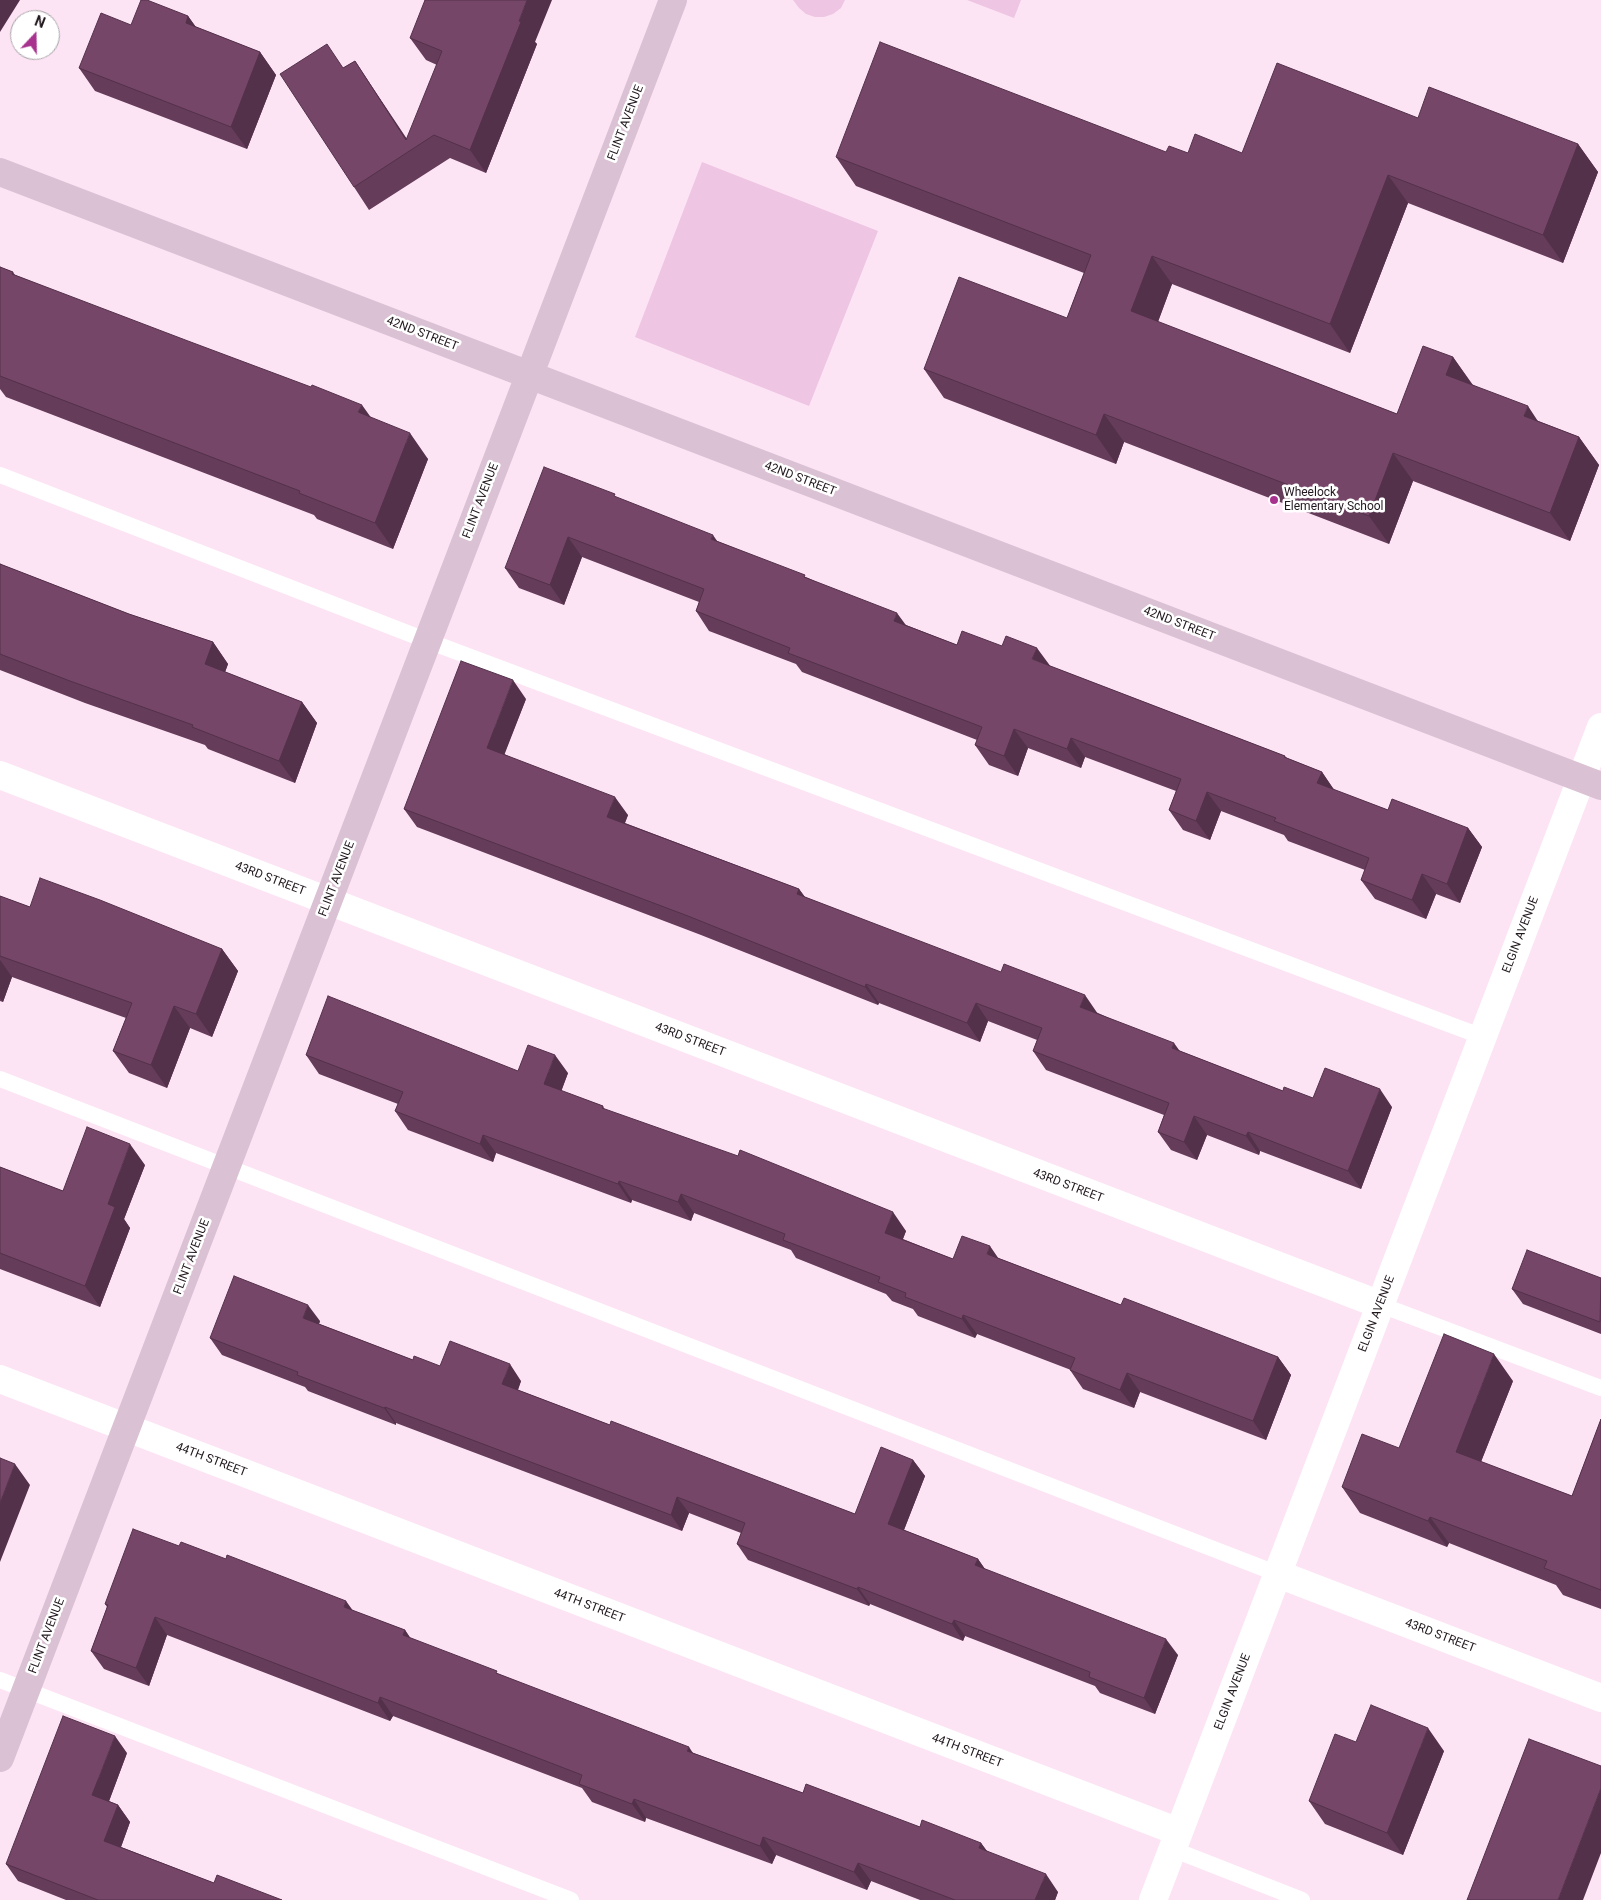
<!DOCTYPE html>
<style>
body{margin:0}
#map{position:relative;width:1601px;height:1900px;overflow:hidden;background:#fde4f5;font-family:Roboto,sans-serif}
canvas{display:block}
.north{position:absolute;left:10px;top:10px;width:50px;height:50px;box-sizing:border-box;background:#fff;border:1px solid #a6a3a5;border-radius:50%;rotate:21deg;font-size:14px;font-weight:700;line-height:20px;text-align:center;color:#21181e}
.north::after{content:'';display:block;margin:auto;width:18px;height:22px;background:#a7338e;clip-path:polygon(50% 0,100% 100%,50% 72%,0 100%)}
</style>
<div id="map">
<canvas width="1601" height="1900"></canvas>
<div class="north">N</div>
</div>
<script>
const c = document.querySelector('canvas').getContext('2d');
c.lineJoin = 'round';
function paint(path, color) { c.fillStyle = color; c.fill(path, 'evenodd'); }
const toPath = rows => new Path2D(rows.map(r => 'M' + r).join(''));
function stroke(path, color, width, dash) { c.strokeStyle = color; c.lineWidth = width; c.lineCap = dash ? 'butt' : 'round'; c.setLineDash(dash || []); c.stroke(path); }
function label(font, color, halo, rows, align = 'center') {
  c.font = font + ' Roboto,sans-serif'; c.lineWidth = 5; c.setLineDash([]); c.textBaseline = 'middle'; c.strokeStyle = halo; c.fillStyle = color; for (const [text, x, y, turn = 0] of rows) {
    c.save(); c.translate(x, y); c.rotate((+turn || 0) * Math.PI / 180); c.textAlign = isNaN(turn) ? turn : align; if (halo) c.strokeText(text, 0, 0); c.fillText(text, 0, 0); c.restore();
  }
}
paint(toPath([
 [793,0,845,0,841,8,833,14,824,17,815,17,806,14,799,8],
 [967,0,1021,0,1014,18],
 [702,162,878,231,809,406,635,337]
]), '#eec5e2');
stroke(toPath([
 [0,475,428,641,1483,1037],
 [0,1079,1278,1574],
 [1381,1305,1601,1388],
 [0,1680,571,1900],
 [1172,1849,1302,1900]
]), '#fff', 16);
stroke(toPath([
 [0,775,1381,1305],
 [0,1379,1179,1832],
 [1278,1574,1601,1698],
 [1153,1900,1601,727]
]), '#fff', 28);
stroke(toPath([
 [0,172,1601,786],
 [0,1758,673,0]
]), '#dac1d3', 28);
paint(toPath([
 [188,16,196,27,260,52,276,75,247,149,95,91,79,68,131,25],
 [410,38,535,42,537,44,486,173,450,158,369,210,354,187,343,68,355,61,407,139,437,65,426,60],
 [1418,118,1578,144,1598,172,1563,263,1408,203,1350,353,1172,284,1158,322,1397,414,1453,357,1473,385,1538,421,1579,437,1599,465,1570,541,1413,481,1389,544,1124,442,1116,464,944,398,924,369,1067,318,1084,273,856,186,836,157,1166,152,1188,153,1242,153],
 [0,267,13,272,15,275,371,418,428,459,393,549,317,519,314,515,6,397,0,389],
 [617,498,717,541,808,578,906,625,957,645,1050,666,1285,756,1287,758,1322,772,1334,790,1388,810,1468,828,1482,847,1460,903,1436,894,1426,919,1375,899,1361,880,1365,870,1288,841,1284,835,1221,811,1210,840,1183,830,1169,810,1176,791,1085,757,1081,768,1028,748,1018,776,989,765,975,745,977,740,802,672,796,664,709,631,696,611,699,602,582,557,564,605,519,588,505,568],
 [0,564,129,614,213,642,228,664,225,672,302,702,317,723,295,783,208,749,205,745,85,703,0,670],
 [526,699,504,754,628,815,625,823,799,889,805,897,1098,1013,1180,1051,1283,1091,1313,1098,1392,1107,1361,1189,1260,1151,1259,1155,1207,1135,1197,1160,1171,1150,1158,1132,1164,1115,1046,1070,1033,1051,1037,1040,988,1021,980,1042,879,1003,878,1005,701,935,417,827,404,809],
 [0,896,30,907,222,949,238,971,212,1037,190,1028,167,1088,129,1073,113,1051,126,1018,12,977,3,1002,0,1001],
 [306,1055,518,1071,568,1073,561,1091,603,1106,605,1110,906,1231,903,1239,953,1259,998,1258,1121,1305,1278,1357,1291,1375,1266,1440,1140,1392,1134,1408,1083,1389,1070,1370,1071,1370,977,1334,975,1338,918,1316,913,1309,892,1301,886,1294,796,1258,791,1250,694,1213,691,1221,632,1200,631,1203,496,1153,493,1162,408,1130,395,1111,398,1104,319,1074],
 [145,1165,124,1219,130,1228,100,1307,0,1269,0,1270,0,1167,63,1191],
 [1601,1278,1601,1334,1523,1304,1512,1289],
 [320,1321,319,1324,413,1360,440,1366,521,1381,518,1390,610,1425,855,1514,913,1460,925,1476,904,1530,978,1559,985,1569,1178,1655,1155,1714,1100,1693,1095,1686,965,1636,963,1641,870,1604,869,1606,748,1560,737,1544,741,1533,689,1513,682,1531,396,1423,396,1425,308,1391,305,1387,222,1355,210,1338],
 [1513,1381,1481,1462,1572,1496,1601,1419,1601,1609,1563,1595,1556,1585,1449,1543,1447,1547,1360,1513,1342,1487,1399,1448],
 [179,1546,405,1630,410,1638,693,1753,803,1793,920,1827,981,1843,987,1851,1058,1892,1055,1900,920,1900,871,1881,867,1890,776,1855,772,1864,646,1818,645,1822,592,1802,582,1788,393,1716,390,1721,167,1635,149,1686,104,1669,91,1651,107,1607,105,1604],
 [1356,1742,1444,1751,1403,1855,1325,1824,1309,1801],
 [127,1753,109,1801,118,1805,130,1822,121,1847,214,1883,282,1900,66,1900,18,1881,6,1864]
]), '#653c5a');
paint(toPath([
 [0,0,20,0,0,32],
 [527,0,552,0,535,42,537,44,486,173,470,150],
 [188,16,204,39,186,23],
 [260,52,276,75,247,149,231,127],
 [355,61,370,84,413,149,406,140],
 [1578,144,1598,172,1563,263,1543,235],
 [1388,175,1408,203,1350,353,1330,324],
 [1152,256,1172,284,1151,340,1131,311],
 [1453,357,1473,386,1446,375],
 [362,405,380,430,358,412],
 [1528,406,1547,435,1524,416],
 [1104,414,1124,442,1116,464,1096,435],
 [410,433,428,459,393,549,375,523],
 [1579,437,1599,465,1570,541,1550,513],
 [1393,453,1413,481,1389,544,1369,516],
 [713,535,726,554,711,539],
 [568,537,582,557,564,605,550,585],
 [897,613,911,632,894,621],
 [213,642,228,664,220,686,205,664],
 [1037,648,1051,667,1032,659],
 [513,680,526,699,500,766,487,748],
 [302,702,317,723,295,783,279,761],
 [1014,729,1028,748,1018,776,1004,756],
 [1071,738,1085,757,1081,768,1067,749],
 [1322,772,1335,791,1317,783],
 [1207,792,1221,811,1210,840,1196,821],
 [615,797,628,815,620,835,607,817],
 [1468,828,1482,847,1460,903,1447,884],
 [1422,874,1436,894,1426,919,1412,900],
 [799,889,812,907,797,894],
 [222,949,238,971,212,1037,196,1014],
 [0,960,12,977,3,1002,0,998],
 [866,984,879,1003,878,1005,865,987],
 [1085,995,1098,1014,1080,1007],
 [976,1003,988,1021,980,1042,967,1023],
 [174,1006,190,1028,167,1088,151,1065],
 [1174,1043,1187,1061,1172,1048],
 [555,1055,568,1073,557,1103,544,1084],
 [1380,1089,1392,1107,1361,1189,1348,1171],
 [1194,1116,1207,1135,1197,1160,1184,1142],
 [1248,1132,1260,1151,1259,1155,1246,1136],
 [483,1135,496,1153,493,1162,480,1144],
 [130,1144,145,1165,124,1219,130,1228,100,1307,85,1286,108,1204],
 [619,1181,632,1200,631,1203,618,1184],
 [681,1194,694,1213,691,1221,678,1202],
 [893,1212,906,1231,898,1251,885,1233],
 [990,1246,1003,1265,987,1254],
 [308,1305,320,1321,315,1334,303,1318],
 [963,1315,977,1334,975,1338,962,1319],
 [1494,1354,1513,1381,1474,1479,1456,1452],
 [1278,1357,1291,1375,1266,1440,1253,1421],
 [510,1364,521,1381,514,1400,502,1384],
 [1127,1373,1140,1392,1134,1408,1120,1390],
 [385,1407,396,1423,396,1425,384,1408],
 [913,1460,925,1476,900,1540,888,1524],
 [15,1464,30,1485,0,1562,0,1503],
 [677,1497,689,1513,682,1531,671,1515],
 [1430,1517,1449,1543,1447,1547,1428,1521],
 [978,1559,989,1575,975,1565],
 [858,1587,870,1604,869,1606,857,1589],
 [346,1601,359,1619,344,1607],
 [155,1617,167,1635,149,1686,136,1668],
 [954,1620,965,1636,963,1641,952,1624],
 [405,1630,418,1649,403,1635],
 [1166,1639,1178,1655,1155,1714,1144,1698],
 [380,1697,393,1716,390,1721,378,1703],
 [1428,1728,1444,1751,1403,1855,1387,1833],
 [115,1736,127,1753,105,1812,92,1795],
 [689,1747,701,1765,687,1751],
 [1601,1788,1601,1853,1583,1900,1558,1900],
 [634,1799,646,1818,645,1822,632,1804],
 [118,1805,130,1822,117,1858,104,1841],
 [763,1837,776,1855,772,1864,760,1846],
 [981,1843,994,1861,979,1848],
 [858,1863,871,1881,867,1890,854,1872],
 [1046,1874,1058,1892,1055,1900,1035,1900]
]), '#53314a');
const building = toPath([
 [141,0,147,0,188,16,186,23,260,52,231,127,79,68,101,13,131,25,141,0],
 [425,0,527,0,519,21,521,22,470,150,434,135,354,187,280,74,327,44,343,68,355,61,406,140,442,51,410,38,425,0],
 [880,42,1166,152,1169,146,1188,153,1195,134,1242,153,1277,63,1418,118,1429,87,1578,144,1543,235,1388,175,1330,324,1152,256,1131,311,1397,414,1423,346,1453,357,1446,375,1528,406,1524,416,1579,437,1550,513,1393,453,1369,516,1104,414,1096,435,924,369,959,277,1067,318,1091,255,836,157,880,42],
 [0,267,13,272,12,274,188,341,311,387,312,385,362,405,358,412,410,433,375,523,299,493,300,491,0,376,0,267],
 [544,467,615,494,614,496,713,535,711,539,805,575,804,577,897,613,894,621,957,645,962,631,1002,646,1006,636,1037,648,1032,659,1285,756,1284,757,1322,772,1317,783,1388,810,1392,799,1468,828,1447,884,1422,874,1412,900,1361,880,1369,858,1274,821,1276,818,1207,792,1196,821,1169,810,1181,779,1071,738,1067,749,1014,729,1004,756,975,745,982,727,788,653,790,648,696,611,704,589,568,537,550,585,505,568,544,467],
 [0,564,129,614,213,642,205,664,302,702,279,761,192,727,193,725,70,681,0,654,0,564],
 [461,661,513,680,487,748,615,797,607,817,799,889,797,894,1001,972,1004,964,1085,995,1080,1007,1174,1043,1172,1048,1283,1091,1284,1087,1313,1098,1325,1068,1380,1089,1348,1171,1248,1132,1246,1136,1194,1116,1184,1142,1158,1132,1169,1103,1033,1051,1042,1028,976,1003,967,1023,866,984,865,987,688,916,404,809,461,661],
 [40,878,100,900,222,949,196,1014,174,1006,151,1065,113,1051,132,1003,0,956,0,896,30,907,40,878],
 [328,996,518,1071,528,1045,555,1055,544,1084,603,1106,602,1108,738,1156,740,1150,893,1212,885,1233,953,1259,962,1236,990,1246,987,1254,1121,1305,1124,1298,1278,1357,1253,1421,1127,1373,1120,1390,1070,1370,1075,1358,963,1315,962,1319,905,1297,906,1293,878,1282,880,1277,783,1240,785,1234,681,1194,678,1202,619,1181,618,1184,483,1135,480,1144,395,1111,403,1092,306,1055,328,996],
 [87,1127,130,1144,108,1204,115,1207,85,1286,0,1253,0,1167,63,1191,87,1127],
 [1527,1250,1601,1278,1600,1322,1512,1289,1527,1250],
 [234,1276,308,1305,303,1318,413,1360,414,1356,440,1366,450,1341,510,1364,502,1384,610,1425,611,1421,855,1514,881,1447,913,1460,888,1524,978,1559,975,1565,1166,1639,1144,1698,1089,1677,1090,1672,954,1620,952,1624,858,1587,857,1589,737,1544,745,1523,677,1497,671,1515,385,1407,384,1408,297,1375,298,1372,210,1338,234,1276],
 [1444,1334,1494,1354,1456,1452,1572,1496,1601,1419,1601,1590,1544,1568,1547,1561,1430,1517,1428,1521,1342,1487,1362,1434,1399,1448,1444,1334],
 [0,1458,15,1464,0,1503,0,1458],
 [133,1529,179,1546,181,1542,226,1559,227,1555,346,1601,344,1607,405,1630,403,1635,497,1671,496,1673,689,1747,687,1751,803,1793,806,1784,920,1827,922,1820,981,1843,979,1848,1046,1874,1035,1900,955,1900,858,1863,854,1872,763,1837,760,1846,634,1799,632,1804,579,1784,582,1775,380,1697,378,1703,155,1617,136,1668,91,1651,108,1605,105,1604,133,1529],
 [1371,1705,1428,1728,1387,1833,1309,1801,1335,1734,1356,1742,1371,1705],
 [63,1716,115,1736,92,1795,118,1805,104,1841,214,1883,217,1875,282,1900,98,1900,6,1864,63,1716],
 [1529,1739,1601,1766,1601,1788,1558,1900,1467,1900,1529,1739]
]);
paint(building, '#764669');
stroke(building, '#53314a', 1);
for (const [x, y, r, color] of [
 [1274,500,5,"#a7338e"]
]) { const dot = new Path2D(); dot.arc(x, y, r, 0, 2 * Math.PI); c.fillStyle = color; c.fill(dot); stroke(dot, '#fff', 2); }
label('12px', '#21181e', '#fff', [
 ["FLINT AVENUE",626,123,-69],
 ["42ND STREET",422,334,21],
 ["42ND STREET",800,479,21],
 ["FLINT AVENUE",481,501,-69],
 ["42ND STREET",1179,624,21],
 ["43RD STREET",270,879,21],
 ["FLINT AVENUE",337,879,-69],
 ["ELGIN AVENUE",1521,935,-69],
 ["43RD STREET",690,1040,21],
 ["43RD STREET",1068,1186,21],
 ["FLINT AVENUE",192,1257,-69],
 ["ELGIN AVENUE",1377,1314,-69],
 ["44TH STREET",211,1460,21],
 ["44TH STREET",589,1606,21],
 ["FLINT AVENUE",47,1636,-69],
 ["43RD STREET",1440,1636,21],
 ["ELGIN AVENUE",1233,1692,-69],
 ["44TH STREET",967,1751,21]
]);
label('12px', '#21181e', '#fff', [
 ["Wheelock",1284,493],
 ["Elementary School",1284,507]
], 'left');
</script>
